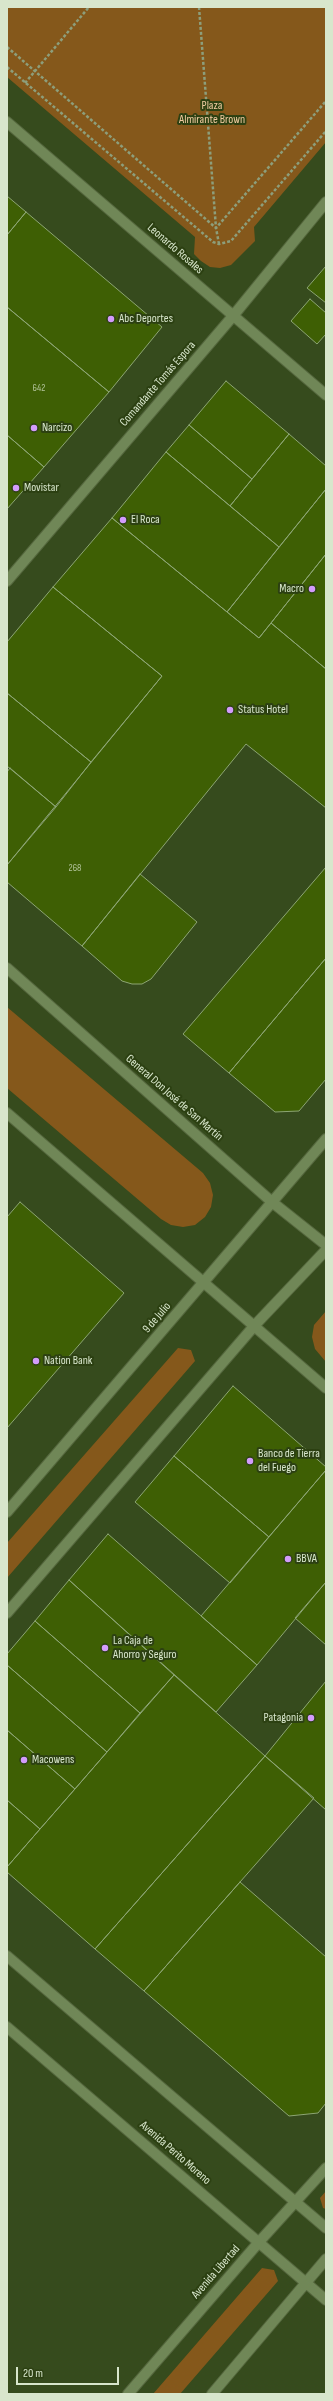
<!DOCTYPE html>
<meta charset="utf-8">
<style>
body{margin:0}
#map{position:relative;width:333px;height:2401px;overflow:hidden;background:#364b1d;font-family:"Sofia Sans Condensed",sans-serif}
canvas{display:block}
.frame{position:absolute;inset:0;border:8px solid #d8e6cc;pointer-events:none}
.scale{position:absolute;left:16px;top:2367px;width:103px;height:18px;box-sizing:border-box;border:2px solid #d8e6cc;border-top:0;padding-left:5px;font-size:12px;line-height:14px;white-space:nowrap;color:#d8e6cc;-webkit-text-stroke:3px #2c4012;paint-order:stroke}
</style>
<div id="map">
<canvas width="333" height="2401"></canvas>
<div class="frame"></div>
<div class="scale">20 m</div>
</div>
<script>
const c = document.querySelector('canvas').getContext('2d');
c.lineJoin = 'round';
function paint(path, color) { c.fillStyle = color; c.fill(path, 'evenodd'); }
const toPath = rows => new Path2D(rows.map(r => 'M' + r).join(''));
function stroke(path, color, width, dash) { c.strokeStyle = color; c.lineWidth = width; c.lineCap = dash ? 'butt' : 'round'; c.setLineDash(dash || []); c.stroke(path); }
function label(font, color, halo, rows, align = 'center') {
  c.font = font + ' "Sofia Sans Condensed",sans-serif'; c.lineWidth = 4; c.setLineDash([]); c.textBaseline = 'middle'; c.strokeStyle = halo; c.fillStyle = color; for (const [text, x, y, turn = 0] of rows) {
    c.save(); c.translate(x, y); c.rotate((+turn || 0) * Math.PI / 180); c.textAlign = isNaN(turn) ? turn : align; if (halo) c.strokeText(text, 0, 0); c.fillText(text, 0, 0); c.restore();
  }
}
paint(toPath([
 [7,7,326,7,326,142,254,227,255,241,231,265,220,268,210,267,201,261,194,254,195,237,7,77],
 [7,1007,203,1173,210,1183,213,1195,211,1207,205,1217,195,1225,183,1227,171,1225,161,1219,7,1088],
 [326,1311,326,1362,315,1349,312,1337,314,1325],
 [178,1348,191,1350,195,1361,7,1578,7,1543],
 [326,2191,326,2209,323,2208,320,2198],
 [262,2268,274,2270,278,2281,180,2394,153,2394]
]), '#85581b');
const building = toPath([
 [7,196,26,212,7,235,7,196],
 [26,212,162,327,109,392,7,307,7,235,26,212],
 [326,266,326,303,307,288,326,266],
 [310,299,326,313,326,334,317,344,291,321,310,299],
 [7,307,109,392,44,467,7,435,7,307],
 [226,381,289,434,252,479,189,425,226,381],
 [189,425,252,479,230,506,166,452,189,425],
 [289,434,326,466,326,489,279,547,230,506,289,434],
 [7,435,44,467,7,509,7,435],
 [166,452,279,547,227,612,112,518,166,452],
 [326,489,326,554,259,638,227,612,326,489],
 [112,518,259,638,271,623,326,669,326,808,246,744,82,946,7,882,7,865,162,676,53,587,112,518],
 [326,554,326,669,271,623,326,554],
 [53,587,162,676,91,762,7,693,7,642,53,587],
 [7,693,91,762,56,807,7,766,7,693],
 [10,768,56,807,7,865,7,772,10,768],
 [326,867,326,958,229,1073,183,1034,326,867],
 [140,874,197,922,151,979,142,984,132,984,122,981,82,946,140,874],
 [326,958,326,1079,299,1111,275,1112,229,1073,326,958],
 [20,1202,124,1293,7,1428,7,1217,20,1202],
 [233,1386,326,1467,326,1470,269,1537,174,1456,233,1386],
 [174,1456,269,1537,230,1583,135,1502,174,1456],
 [326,1470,326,1582,257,1665,201,1616,326,1470],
 [108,1534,257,1665,216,1712,69,1580,108,1534],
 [69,1580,174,1675,140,1713,35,1621,69,1580],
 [326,1582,326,1645,295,1618,326,1582],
 [35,1621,140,1713,107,1752,7,1665,7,1654,35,1621],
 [7,1665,107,1752,75,1789,7,1730,7,1665],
 [174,1675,265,1756,95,1949,7,1872,7,1867,174,1675],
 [326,1681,326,1810,265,1756,326,1681],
 [7,1730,75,1789,40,1829,7,1800,7,1730],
 [265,1756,314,1798,144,1991,95,1949,265,1756],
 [7,1800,40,1829,7,1867,7,1800],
 [240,1882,326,1957,326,2103,318,2113,289,2116,144,1991,240,1882]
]);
paint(building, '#3e5f04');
stroke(building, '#8ca573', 1);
const street = toPath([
 [7,122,326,395],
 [7,581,233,316,326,202]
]);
const secondary = toPath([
 [7,968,272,1202,326,1245],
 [7,1113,326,1388],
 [7,1512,326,1139],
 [7,1613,255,1325,326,1250],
 [7,1956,326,2228],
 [7,2027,326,2300],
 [128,2394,259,2242,326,2168],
 [212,2394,326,2259]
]);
stroke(street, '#55673e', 12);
stroke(secondary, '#55673e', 12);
stroke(toPath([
 [199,7,216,228,219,244],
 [7,47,216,228,326,101],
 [7,67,213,242,219,244,231,241,326,131],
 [25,83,89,7]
]), '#8d9e7b', 2.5, [3, 2]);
stroke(street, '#708757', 10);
stroke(secondary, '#708757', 10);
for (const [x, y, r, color] of [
 [111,319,4,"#d39cfc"],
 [34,428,4,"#d39cfc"],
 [16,488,4,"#d39cfc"],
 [123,520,4,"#d39cfc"],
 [312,589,4,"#d39cfc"],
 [230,710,4,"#d39cfc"],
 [36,1361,4,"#d39cfc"],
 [250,1461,4,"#d39cfc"],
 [288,1559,4,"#d39cfc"],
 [105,1648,4,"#d39cfc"],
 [311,1718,4,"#d39cfc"],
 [24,1760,4,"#d39cfc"]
]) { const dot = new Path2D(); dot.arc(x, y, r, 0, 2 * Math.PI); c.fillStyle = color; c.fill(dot); stroke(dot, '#2c4012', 1.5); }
label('10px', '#b2c49a', null, [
 ["642",39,388],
 ["268",75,868]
]);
label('12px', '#f2cca2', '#2c4012', [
 ["Plaza",212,106],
 ["Almirante Brown",212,120]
]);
label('12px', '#d8e6cc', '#2c4012', [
 ["Leonardo Rosales",175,249,41],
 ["Comandante Tomás Espora",158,384,-49],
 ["General Don José de San Martín",174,1098,41],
 ["9 de Julio",157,1318,-49],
 ["Avenida Perito Moreno",175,2153,41],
 ["Avenida Libertad",216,2272,-49]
]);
label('12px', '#d8e6cc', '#2c4012', [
 ["Abc Deportes",119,319],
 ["Narcizo",42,428],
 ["Movistar",24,488],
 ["El Roca",131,520],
 ["Macro",304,589,"right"],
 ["Status Hotel",238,710],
 ["Nation Bank",44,1361],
 ["Banco de Tierra",258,1454],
 ["del Fuego",258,1468],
 ["BBVA",296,1559],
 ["La Caja de",113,1641],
 ["Ahorro y Seguro",113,1655],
 ["Patagonia",303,1718,"right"],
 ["Macowens",32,1760]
], 'left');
</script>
